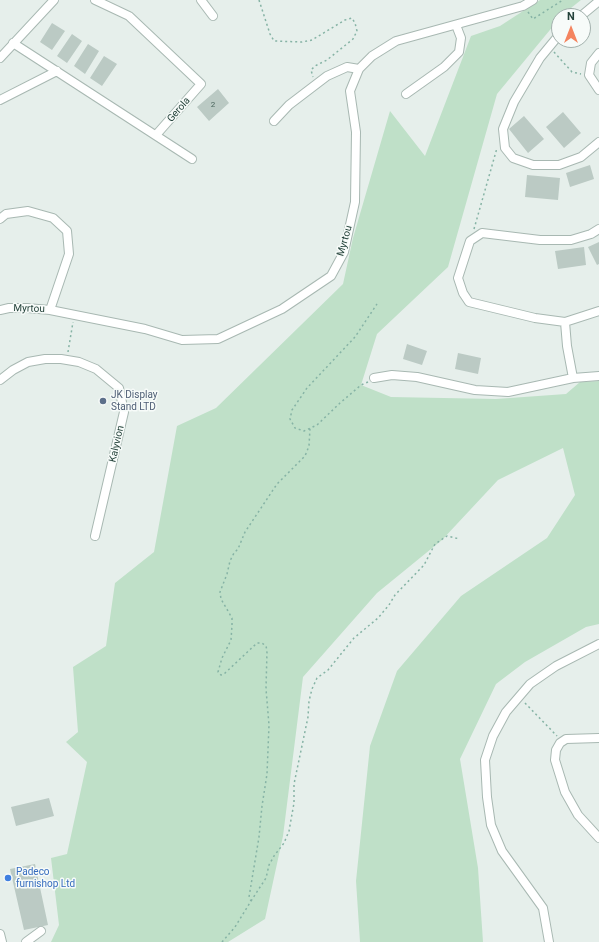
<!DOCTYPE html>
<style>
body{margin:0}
#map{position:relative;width:599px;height:942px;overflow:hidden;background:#e6efeb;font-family:Roboto,sans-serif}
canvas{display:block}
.north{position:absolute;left:551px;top:8px;width:40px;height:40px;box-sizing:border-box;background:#f7fbf9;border:1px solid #a3b1ad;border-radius:50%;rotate:0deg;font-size:11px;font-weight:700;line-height:16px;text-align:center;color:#24423a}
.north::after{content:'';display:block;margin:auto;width:14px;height:18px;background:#f4845f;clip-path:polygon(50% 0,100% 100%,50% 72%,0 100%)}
</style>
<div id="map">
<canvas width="599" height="942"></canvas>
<div class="north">N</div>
</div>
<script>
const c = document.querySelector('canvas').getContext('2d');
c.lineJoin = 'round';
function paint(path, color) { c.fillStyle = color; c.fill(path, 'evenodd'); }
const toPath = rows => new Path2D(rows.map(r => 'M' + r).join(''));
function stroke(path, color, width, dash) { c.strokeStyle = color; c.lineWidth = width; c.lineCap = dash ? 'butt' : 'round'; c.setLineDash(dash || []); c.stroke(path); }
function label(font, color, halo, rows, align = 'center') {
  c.font = font + ' Roboto,sans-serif'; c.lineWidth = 3; c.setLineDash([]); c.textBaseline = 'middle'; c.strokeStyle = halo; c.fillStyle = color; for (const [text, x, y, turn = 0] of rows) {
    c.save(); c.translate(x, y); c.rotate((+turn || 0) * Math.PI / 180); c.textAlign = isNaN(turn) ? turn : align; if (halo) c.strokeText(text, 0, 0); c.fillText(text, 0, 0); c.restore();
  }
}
paint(toPath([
 [540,0,581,0,561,16,559,16,559,19,497,94,448,267,377,334,361,385,391,397,496,399,566,394,580,382,599,381,599,624,586,627,525,662,496,684,460,759,478,868,483,942,360,942,356,881,370,746,397,671,461,596,547,538,575,495,563,448,498,480,442,540,377,593,303,677,283,836,265,919,228,942,51,942,59,925,51,858,67,854,87,762,66,742,78,732,73,667,106,646,115,583,154,552,177,426,216,408,343,284,353,238,390,111,425,156,471,36,500,26]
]), '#bfe0c8');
paint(toPath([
 [52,23,65,31,52,50,40,42],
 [72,34,82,41,67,63,57,56],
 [88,44,99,51,85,74,74,66],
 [104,56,117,64,102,86,90,78],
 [218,89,229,103,209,121,197,107],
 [563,112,581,133,564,148,546,127],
 [524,116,544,139,528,153,509,129],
 [590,165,594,179,570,187,566,173],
 [527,175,560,178,558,200,525,197],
 [599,242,599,264,597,265,588,247],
 [584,247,586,265,558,269,555,251],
 [407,344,427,351,422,365,403,359],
 [458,353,481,358,478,374,455,369],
 [49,798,54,816,16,826,11,807],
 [35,864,48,925,24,930,10,869]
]), '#bbcac4');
const minor = toPath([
 [95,0,129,16,201,84,156,135],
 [201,0,213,16],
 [581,16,599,1],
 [559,35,540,58,514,102,503,129,505,148,513,158,533,165,559,165,581,157,599,142],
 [13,43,192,159],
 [599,53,591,63,589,75,599,90],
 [0,58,54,0],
 [406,94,444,67,459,52,461,38,456,25],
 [0,100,57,71],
 [274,121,289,105,327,76,347,67,359,69],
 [0,219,6,214,28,211,53,218,67,231,69,254,50,310],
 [599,229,591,234,571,240,540,240,482,233,470,241,458,278,463,293,469,302,535,318,565,322,599,311],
 [0,310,9,308,27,308,50,310,145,329,182,340,218,339,282,309,331,276,344,252,355,202,356,132,350,91,359,69,372,56,396,41,523,6,533,0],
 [565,322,567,346,573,378],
 [374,378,392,375,417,377,475,390,508,392,573,378,599,376],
 [0,380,13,370,28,362,45,359,61,359,79,362,96,369,119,388,124,412,95,536],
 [599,738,566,739,560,743,556,750,555,760,565,792,578,815,599,838],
 [0,934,2,942],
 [26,942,41,931],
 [549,942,543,908,502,851,491,825,487,797,485,760,493,736,506,712,530,684,556,666,599,644]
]);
stroke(minor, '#a8b8b2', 10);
stroke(toPath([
 [259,0,270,34,274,41,302,42,312,40,345,20,352,18,355,23,357,31,353,39,327,60,315,66,311,70,313,77],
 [528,12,533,19,563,0],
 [554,52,572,72,581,74],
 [474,229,497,148],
 [68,352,73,322],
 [368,382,361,385,340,403,317,425,304,431,295,428,290,419,292,410,307,388,355,337,377,304],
 [525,703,557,736],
 [251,901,266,878,269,865,274,856,284,843,289,831,294,803,294,784,308,717,309,701,312,689,317,678,328,670,354,638,378,618,389,605,395,595,424,565,435,544,447,536,460,539],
 [222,942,235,927,251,901,249,897,259,837,262,806,267,774,269,725,266,689,267,651,266,646,262,643,257,643,224,674,221,675,218,672,222,658,231,640,232,625,232,618,221,599,220,592,227,574,230,561,234,553,238,549,245,532,277,484,305,456,309,446,310,428]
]), '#86b3a5', 1.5, [2, 3]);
stroke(minor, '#fff', 8);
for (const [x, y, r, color] of [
 [103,401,4,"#5c6f8a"],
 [8,878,4,"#3f7fe0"]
]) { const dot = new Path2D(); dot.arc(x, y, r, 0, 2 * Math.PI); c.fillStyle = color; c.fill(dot); stroke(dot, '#f7fbf9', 1.5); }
label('8px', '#4a645c', null, [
 ["2",213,105]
]);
label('10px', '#24423a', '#f7fbf9', [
 ["Gerola",179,110,-49],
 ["Myrtou",345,241,-74],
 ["Myrtou",29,309,2],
 ["Kalyvion",117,444,-77]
]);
label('10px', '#4e5e75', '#f7fbf9', [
 ["JK Display",111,395],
 ["Stand LTD",111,407]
], 'left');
label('10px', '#366cbe', '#f7fbf9', [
 ["Padeco",16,872],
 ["furnishop Ltd",16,884]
], 'left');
</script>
